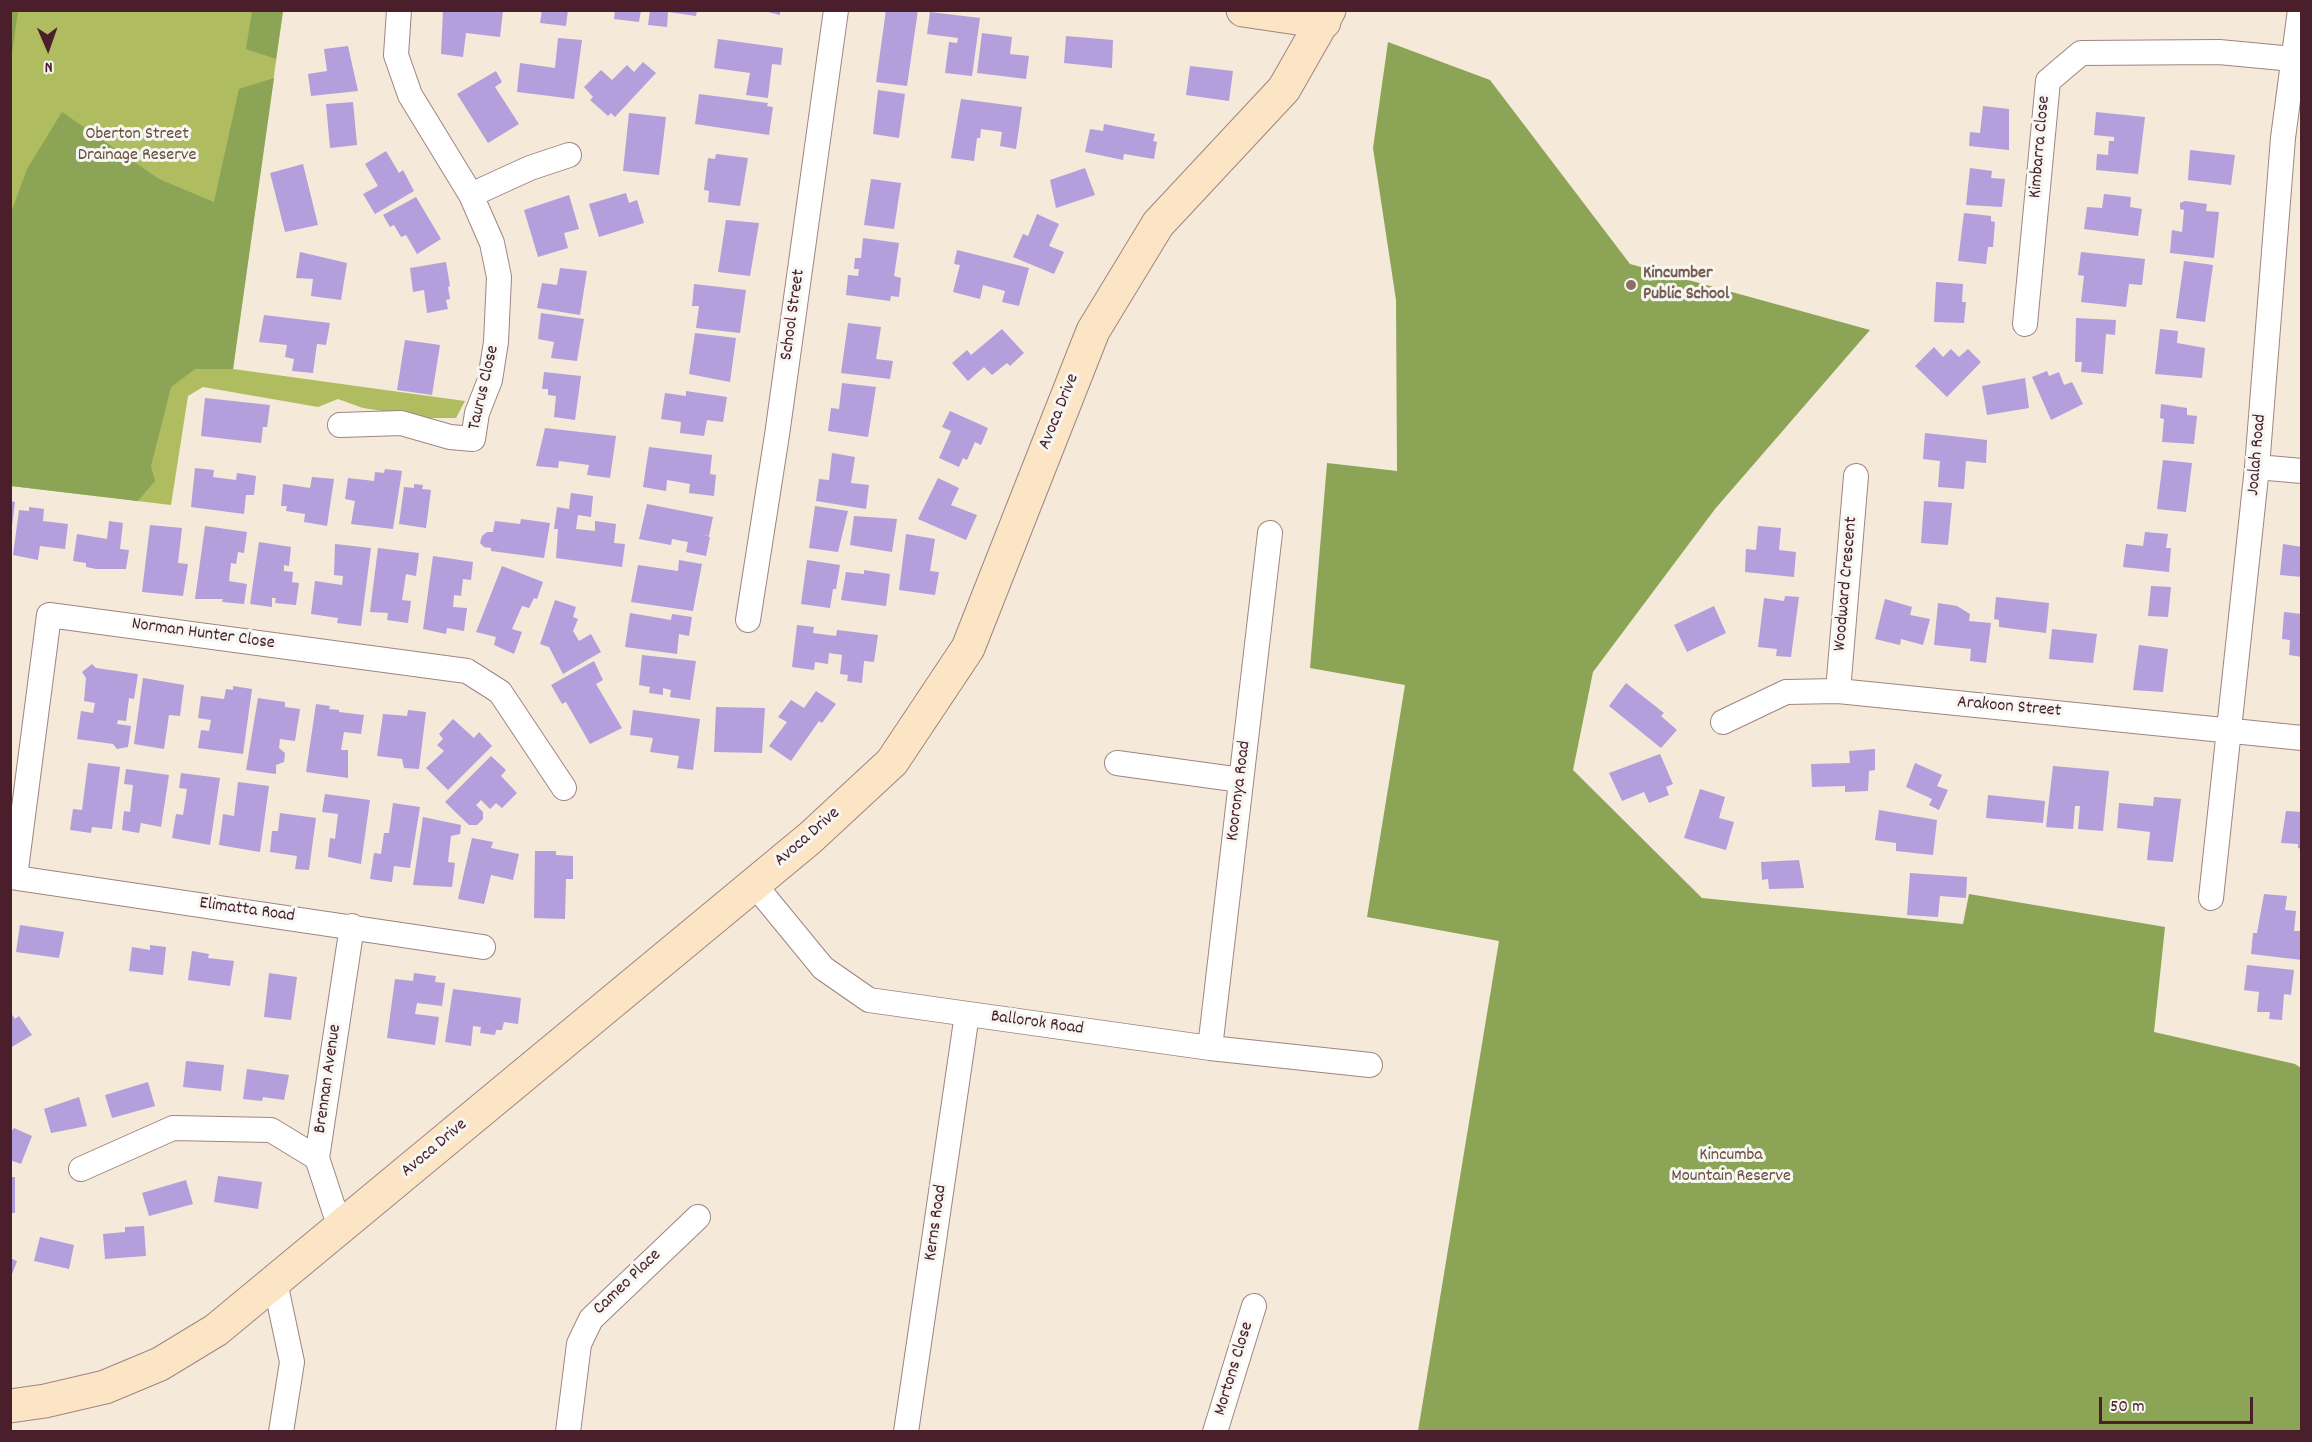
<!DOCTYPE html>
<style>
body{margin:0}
#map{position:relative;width:2312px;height:1442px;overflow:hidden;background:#f5e9da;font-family:Dekko,sans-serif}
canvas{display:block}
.frame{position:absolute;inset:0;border:12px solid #4a1f2b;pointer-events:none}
.north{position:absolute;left:18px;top:18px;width:60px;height:60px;-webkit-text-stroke:4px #f6f6f2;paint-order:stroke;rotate:178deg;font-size:16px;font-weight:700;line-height:24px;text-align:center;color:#4a1f2b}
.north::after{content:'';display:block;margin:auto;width:21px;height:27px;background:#4a1f2b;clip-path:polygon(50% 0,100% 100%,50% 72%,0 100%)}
.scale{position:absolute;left:2099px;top:1397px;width:154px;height:27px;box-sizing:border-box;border:3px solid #4a1f2b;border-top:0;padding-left:8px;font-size:18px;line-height:21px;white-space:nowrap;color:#4a1f2b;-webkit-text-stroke:4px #f6f6f2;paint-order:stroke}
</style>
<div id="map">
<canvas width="2312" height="1442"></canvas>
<div class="frame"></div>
<div class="north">N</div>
<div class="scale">50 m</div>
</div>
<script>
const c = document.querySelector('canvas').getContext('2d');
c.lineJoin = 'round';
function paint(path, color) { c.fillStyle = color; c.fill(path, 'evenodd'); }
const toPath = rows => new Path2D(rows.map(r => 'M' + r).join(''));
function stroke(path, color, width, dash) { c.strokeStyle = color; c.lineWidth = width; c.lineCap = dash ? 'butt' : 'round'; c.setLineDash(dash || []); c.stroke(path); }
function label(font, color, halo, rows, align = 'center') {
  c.font = font + ' Dekko,sans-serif'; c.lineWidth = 6; c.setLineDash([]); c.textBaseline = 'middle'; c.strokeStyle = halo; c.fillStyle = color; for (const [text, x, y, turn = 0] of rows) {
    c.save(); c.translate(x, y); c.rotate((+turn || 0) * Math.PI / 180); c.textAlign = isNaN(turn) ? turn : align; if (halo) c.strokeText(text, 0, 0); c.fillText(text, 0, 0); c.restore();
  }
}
paint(toPath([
 [11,11,283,11,233,369,465,401,456,418,428,418,363,408,338,399,318,407,203,387,188,396,171,505,11,486]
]), '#afbd60');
paint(toPath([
 [11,10,18,11,11,60,10,11],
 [252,11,283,11,276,59,246,49],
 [1388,42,1490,80,1630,264,1870,330,1715,509,1593,672,1573,770,1702,898,1963,924,1969,894,2165,927,2154,1032,2295,1064,2301,1068,2301,1431,1418,1431,1499,941,1367,917,1405,685,1310,668,1327,463,1397,471,1396,300,1373,148],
 [274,78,233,369,195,369,171,387,151,466,155,481,138,501,11,486,11,213,27,169,62,112,159,179,214,202,239,89]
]), '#8ba456');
paint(toPath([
 [443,10,503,11,500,37,466,33,463,57,441,54],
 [542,10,568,10,566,26,540,23],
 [615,10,641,10,639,22,614,19],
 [650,10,697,10,696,16,668,12,667,27,648,25],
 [760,10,780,10,780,15],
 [886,10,918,10,907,86,876,82],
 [930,12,980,18,972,76,945,73,949,42,957,43,958,38,927,34],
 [982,33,1012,37,1010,54,1029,56,1026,79,977,73],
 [1066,36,1113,40,1112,68,1064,63],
 [558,38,582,40,574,99,517,92,520,63,555,68],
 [718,39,783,48,781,65,772,64,768,98,746,95,750,73,714,68],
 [348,46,358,91,311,96,308,74,327,71,324,49],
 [643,62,656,73,615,117,611,113,608,116,590,100,593,97,584,87,601,70,612,80,627,65,634,72],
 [1190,66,1233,71,1229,101,1186,95],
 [496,71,502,82,495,87,519,124,488,143,457,94],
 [878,90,905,94,899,138,873,134],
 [699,94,768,103,767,106,773,107,769,135,695,124],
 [961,99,1022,107,1016,149,1000,146,1002,132,981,129,980,138,977,138,974,161,951,158],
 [353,102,357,145,330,148,326,104],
 [1983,106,2009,109,2009,150,1969,146,1970,132,1980,133],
 [2096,112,2145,117,2138,174,2096,170,2097,154,2108,155,2109,141,2114,141,2114,137,2094,135],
 [629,113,666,117,659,175,623,171],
 [1104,124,1155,134,1153,141,1157,142,1154,159,1124,154,1123,160,1085,152,1090,129,1103,131],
 [2190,150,2235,155,2231,185,2188,180],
 [386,151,399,173,403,170,414,191,375,214,363,194,378,186,365,164],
 [716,154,748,158,740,206,708,202,709,191,704,190,708,158,715,159],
 [303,164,318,225,285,232,270,173],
 [1085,168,1095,195,1056,208,1050,180],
 [1970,168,1992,171,1991,178,2005,179,2002,207,1966,205],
 [871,179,901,183,894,229,864,225],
 [626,193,629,203,637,200,644,223,599,237,589,204],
 [2104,194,2131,197,2130,207,2142,209,2138,236,2084,229,2087,207,2102,208],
 [569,195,579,229,564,233,568,248,538,257,524,210],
 [416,197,441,239,417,254,406,235,401,237,394,225,390,227,383,215],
 [2185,201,2207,204,2206,211,2219,212,2214,258,2170,253,2172,230,2182,232,2184,210,2180,209,2180,203],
 [1964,213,1991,216,1991,221,1995,222,1993,247,1988,247,1986,264,1958,261],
 [1037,214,1059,224,1049,246,1064,252,1054,274,1013,257,1023,234,1028,236],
 [726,220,759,223,750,276,718,272],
 [863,238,899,243,894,276,901,278,899,297,891,296,890,301,846,295,848,275,858,276,859,269,854,269,855,258,861,258],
 [957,250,1029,268,1019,306,1002,302,1005,291,983,285,980,299,953,292,960,265,954,264],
 [300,252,347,263,341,300,311,296,313,279,296,278],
 [2081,252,2145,259,2142,285,2129,284,2126,307,2081,302,2084,276,2078,275],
 [2184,261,2213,265,2205,322,2176,318],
 [446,262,450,286,448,287,450,299,446,300,448,309,427,313,424,290,413,292,410,268],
 [560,268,587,271,580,315,537,308,542,283,557,285],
 [1936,282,1963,284,1962,302,1966,302,1964,323,1934,322],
 [694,284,746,290,740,333,696,328,699,306,692,306],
 [541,313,584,319,577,361,551,358,554,342,538,339],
 [264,315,330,323,326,345,317,344,313,373,292,371,294,359,285,357,287,345,259,342],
 [2076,318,2116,320,2115,335,2106,334,2103,374,2081,372,2082,362,2075,362],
 [848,323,881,327,876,359,893,361,890,379,841,373],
 [1002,329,1024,353,1010,366,1007,363,992,375,984,367,968,381,952,363,967,350,971,355],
 [2160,329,2178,331,2177,343,2205,348,2202,378,2155,374],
 [695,333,736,338,730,382,689,374],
 [405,340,440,345,432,395,397,390],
 [1934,347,1943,357,1951,349,1959,357,1968,349,1981,362,1947,397,1915,366],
 [2047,371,2049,376,2059,372,2064,385,2072,382,2083,404,2051,420,2032,377],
 [544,372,581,376,575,420,554,417,556,396,548,395,548,389,542,389],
 [2025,378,2029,408,1987,415,1982,386],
 [842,383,876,387,868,437,828,431,831,408,839,409],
 [686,391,727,397,723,422,707,420,704,436,680,433,681,422,661,419,665,393,686,396],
 [205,398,270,405,267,427,263,427,261,443,201,436],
 [2161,404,2187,408,2187,415,2197,416,2194,444,2162,442,2164,419,2160,418],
 [950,411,988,428,981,445,975,442,967,460,963,458,959,467,939,458,951,431,942,427],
 [545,428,616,436,610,478,587,475,589,465,559,461,558,468,536,466],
 [1925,433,1987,440,1986,463,1966,461,1964,489,1938,487,1940,461,1923,459],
 [649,447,712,455,710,474,716,475,714,496,689,493,690,484,667,480,666,491,643,487],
 [832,453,855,457,851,483,869,485,866,509,816,501,819,479,829,480],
 [2163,460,2192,463,2186,512,2157,509],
 [195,468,214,470,213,477,236,480,237,473,256,476,254,495,246,495,244,514,191,507],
 [385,469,402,471,393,529,351,524,355,501,345,499,348,478,374,481,375,472,384,473],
 [312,477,334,479,327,526,304,522,305,514,286,511,287,506,281,506,283,484,310,488],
 [938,478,959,488,951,505,977,515,966,540,918,519],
 [414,484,423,485,422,489,431,490,426,528,399,524,404,487,414,488],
 [571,493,593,496,591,517,578,515,576,529,595,531,595,521,616,524,614,543,625,544,622,567,556,558,558,529,554,529,557,507,569,509],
 [10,501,15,502,12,526,10,526],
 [1924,501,1952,503,1948,545,1921,543],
 [647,504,713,517,709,536,702,534,710,537,706,556,686,552,688,542,672,539,671,545,639,539],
 [815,506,848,511,838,552,809,548],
 [29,507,44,509,43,521,68,524,65,549,40,546,38,560,13,555,19,510,29,511],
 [854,516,897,519,892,552,850,545],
 [521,519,550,523,544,558,491,551,491,548,484,547,480,543,482,536,487,532,493,532,495,521,520,524],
 [109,521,123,523,120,549,129,550,126,569,96,569,86,567,86,563,73,561,77,534,107,539],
 [150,525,182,528,178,563,188,564,183,596,142,592],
 [205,526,247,532,244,553,238,552,236,564,231,563,229,581,247,584,244,604,222,602,223,599,195,599],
 [1758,526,1781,528,1779,550,1796,552,1794,577,1745,572,1746,549,1756,550],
 [2145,532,2168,534,2166,548,2171,548,2169,572,2123,567,2126,544,2143,546],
 [906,534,935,539,930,571,939,572,935,595,899,590],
 [259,542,291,547,289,566,284,565,284,571,293,572,292,582,299,583,296,605,275,603,276,598,272,598,272,607,250,604],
 [335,544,371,548,361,626,337,623,338,618,311,614,315,581,342,585,343,576,334,575],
 [2283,544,2302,547,2302,577,2280,575],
 [378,548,419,553,416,576,406,574,402,600,411,601,408,623,387,620,388,613,370,612],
 [433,556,473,562,471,580,463,579,461,596,454,595,453,607,467,608,464,631,447,628,446,634,423,629],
 [679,560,702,564,693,611,631,602,638,565,678,571],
 [807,560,840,565,836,589,833,589,830,608,801,604],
 [502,566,543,582,537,599,534,598,529,608,522,606,512,629,522,632,514,654,494,645,496,637,476,632],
 [864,570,890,574,886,606,841,600,846,572,864,574],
 [2151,586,2171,587,2168,617,2148,616],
 [1785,596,1799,597,1791,657,1776,656,1777,649,1758,647,1764,598,1784,601],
 [1996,597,2049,603,2046,633,1999,627,1999,620,1994,619],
 [1885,599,1912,607,1910,615,1930,619,1923,645,1901,639,1900,645,1875,639],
 [555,600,576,607,573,617,578,619,573,631,579,641,591,634,601,652,563,674,549,647,540,644],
 [1938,603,1957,606,1970,614,1969,621,1991,623,1986,663,1970,661,1971,649,1934,645],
 [1714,606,1726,633,1687,652,1674,625],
 [2284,612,2302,614,2302,657,2289,655,2290,640,2282,639],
 [630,613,671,620,672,614,692,617,689,636,679,634,677,654,625,647],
 [797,625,814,627,813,633,836,636,837,630,878,635,874,662,864,661,862,683,847,681,848,675,840,674,842,655,829,653,828,664,815,662,814,670,792,667],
 [2052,629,2097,634,2093,663,2049,659],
 [2139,645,2168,649,2163,692,2133,690],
 [642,655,696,661,690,700,670,697,671,690,663,688,663,695,649,693,650,687,639,685],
 [594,661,603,680,596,684,622,728,590,744,566,702,562,704,551,685],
 [92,664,96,668,138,674,134,699,129,698,126,721,118,720,117,724,131,726,128,747,117,749,113,744,77,739,81,711,93,713,95,703,84,701,86,678,82,672],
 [143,678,184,685,180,716,169,715,164,749,134,744],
 [1626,683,1664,713,1661,716,1677,730,1661,748,1609,706],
 [233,686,252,689,243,754,198,748,201,730,209,731,211,720,198,718,201,696,224,699,226,689,233,690],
 [816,691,836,704,822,723,819,721,791,761,769,746,787,722,778,717,791,700,804,708],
 [258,698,285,702,285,707,300,709,295,741,280,739,279,748,285,753,284,762,276,765,276,774,246,770],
 [316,704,330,706,329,709,339,710,339,712,364,715,361,734,344,732,341,750,348,750,348,778,306,772],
 [716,707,765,708,762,753,714,752],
 [408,710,426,712,419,769,404,768,402,759,377,756,383,714,407,716],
 [633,710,700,719,693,770,677,768,679,756,650,752,653,738,630,735],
 [453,719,474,738,479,732,492,746,448,790,426,768,444,751,437,745,443,739,439,734],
 [1875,749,1875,770,1869,771,1868,791,1845,792,1845,786,1812,787,1811,764,1850,763,1849,751],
 [1660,754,1673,784,1666,787,1669,795,1649,803,1644,792,1622,801,1609,773],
 [491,756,506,770,501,776,517,793,502,808,496,803,490,809,481,800,476,805,483,812,483,819,477,825,469,825,445,802],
 [88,763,120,767,112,829,92,827,91,833,70,830,73,809,82,810],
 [1915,763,1942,775,1937,786,1948,790,1939,810,1929,805,1932,799,1906,787],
 [2053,766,2109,771,2103,831,2078,829,2080,806,2075,806,2073,829,2046,827],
 [126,769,169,775,161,827,141,823,139,833,122,830,124,811,130,812,133,785,124,784],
 [181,773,220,778,210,845,172,838,176,814,183,815,187,789,179,788],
 [238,782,269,786,260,852,219,845,223,814,234,816],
 [1700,789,1725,797,1719,818,1734,822,1726,850,1684,838],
 [325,794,370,800,361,864,328,857,330,838,335,839,338,814,322,812],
 [1988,795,2045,801,2043,823,1986,818],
 [2154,797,2181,799,2173,862,2147,860,2150,832,2117,828,2119,803,2153,806],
 [393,803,420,807,410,868,394,866,392,882,370,879,374,853,381,854,384,833,389,833],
 [1879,810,1937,820,1933,855,1896,851,1896,843,1875,840],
 [2286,811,2302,812,2302,849,2298,848,2298,844,2281,843],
 [280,813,316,818,309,870,295,869,297,856,270,852,272,831,278,831],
 [423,817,461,825,460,834,451,836,448,862,455,863,452,887,413,885],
 [472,838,493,842,491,848,519,854,513,880,491,875,484,904,458,899],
 [535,851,556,851,556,855,573,856,573,879,566,879,565,919,534,918],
 [1799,860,1804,888,1769,889,1768,879,1762,880,1761,862],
 [1910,873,1967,877,1966,898,1940,896,1938,917,1907,915],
 [2264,894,2287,896,2285,910,2296,911,2294,931,2302,931,2302,960,2251,954,2253,933,2257,933],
 [20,925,64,932,59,958,16,952],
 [150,945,166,947,163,975,129,971,132,947,150,950],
 [192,951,209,954,208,958,234,961,230,986,188,980],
 [2247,965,2294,970,2291,995,2284,994,2282,1020,2269,1019,2270,1012,2257,1012,2259,992,2244,990],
 [269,973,297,977,291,1020,264,1017],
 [414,973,436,976,435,982,445,983,442,1006,417,1003,415,1014,439,1017,435,1045,387,1038,395,979,413,981],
 [453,989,521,998,518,1024,504,1022,502,1030,496,1030,495,1035,480,1033,481,1027,473,1026,471,1046,445,1042],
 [10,1012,15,1019,19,1016,32,1035,10,1048],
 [186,1061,224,1065,221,1091,183,1087],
 [247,1069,289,1075,284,1100,263,1097,262,1101,243,1099],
 [148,1082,155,1106,112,1118,105,1095],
 [79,1097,87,1126,51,1133,44,1109],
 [14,1128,32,1136,21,1164,10,1160,10,1133],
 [218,1176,262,1182,258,1209,214,1202],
 [10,1177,15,1177,15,1213,10,1213],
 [186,1180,193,1204,149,1216,142,1193],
 [144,1226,146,1256,105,1259,103,1234,125,1232,125,1227],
 [40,1237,74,1245,69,1269,34,1261],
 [10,1258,17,1261,11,1277,10,1277]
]), '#b29fdb');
const street = toPath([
 [471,195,530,168,569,155],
 [2025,324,2048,81,2081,53,2219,52,2293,59],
 [340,425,401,423,450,437,473,439,477,413,490,380,496,342,499,277,492,243,471,195,410,95,396,55,399,10],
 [2257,467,2302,471],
 [748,620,777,435,836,10],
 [1838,691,1856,476],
 [1723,722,1786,692,1838,691,2302,738],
 [1117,763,1241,780],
 [10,877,483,947],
 [15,877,49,615,467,671,500,692,564,788],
 [754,884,823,968,869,1000,1210,1048,1370,1065],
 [2211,898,2257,467,2283,138,2300,10],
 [1210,1048,1270,533],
 [81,1169,173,1128,271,1130,317,1158],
 [340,1228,317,1158,352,926],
 [275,1282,292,1362,281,1432],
 [568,1432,579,1344,591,1319,698,1217],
 [906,1432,967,1014],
 [1215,1432,1254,1306]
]);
const secondary = toPath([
 [1243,10,1324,22],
 [10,1406,45,1401,105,1387,160,1364,216,1330,810,838,892,762,968,648,1093,331,1158,224,1284,89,1329,10]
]);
stroke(street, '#a08482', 26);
stroke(secondary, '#a08482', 35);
stroke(street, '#fff', 24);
stroke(secondary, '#fce5c4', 33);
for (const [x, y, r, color] of [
 [1631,285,6,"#8d6e63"]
]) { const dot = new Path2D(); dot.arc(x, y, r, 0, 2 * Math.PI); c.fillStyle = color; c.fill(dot); stroke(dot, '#f6f6f2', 2); }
label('18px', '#684e3b', '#f6f6f2', [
 ["Oberton Street",137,136],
 ["Drainage Reserve",137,157],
 ["Kincumba",1731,1157],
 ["Mountain Reserve",1731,1178]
]);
label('18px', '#4a1f2b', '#f6f6f2', [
 ["Kimbarra Close",2041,147,-85],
 ["School Street",794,315,-82],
 ["Taurus Close",485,388,-77],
 ["Avoca Drive",1060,412,-68],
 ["Joalah Road",2258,455,-85],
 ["Woodward Crescent",1847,584,-85],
 ["Norman Hunter Close",203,635,8],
 ["Arakoon Street",2009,708,5],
 ["Kooronya Road",1240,791,-83],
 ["Avoca Drive",808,838,-41],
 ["Elimatta Road",247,911,8],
 ["Ballorok Road",1037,1024,8],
 ["Brennan Avenue",329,1079,-82],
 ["Avoca Drive",435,1149,-40],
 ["Kerns Road",937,1223,-82],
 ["Cameo Place",628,1283,-44],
 ["Mortons Close",1235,1369,-73]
]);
label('bold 18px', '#785e54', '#f6f6f2', [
 ["Kincumber",1643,275],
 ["Public School",1643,296]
], 'left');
</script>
